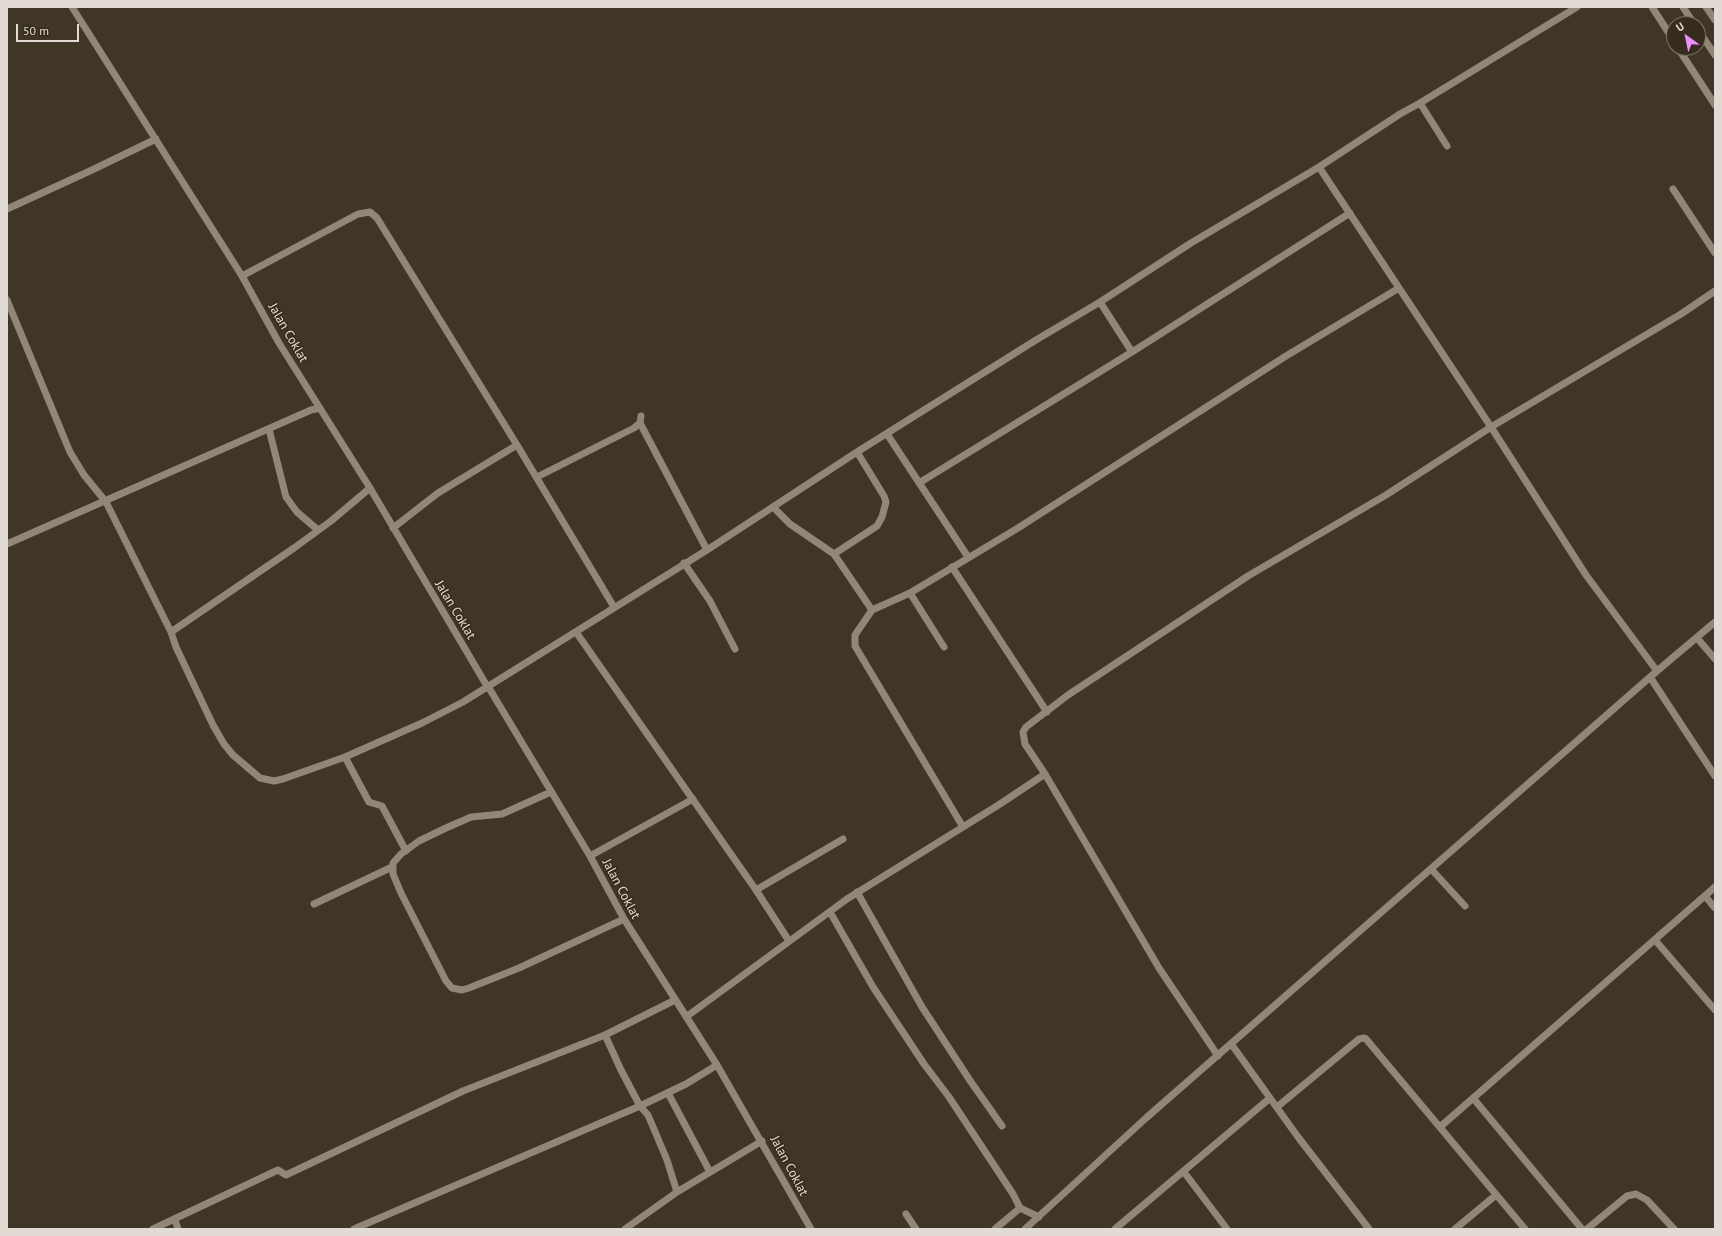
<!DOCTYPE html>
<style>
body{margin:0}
#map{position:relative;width:1722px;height:1236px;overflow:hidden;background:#403628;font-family:"PT Sans",sans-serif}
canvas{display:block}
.frame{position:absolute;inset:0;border:8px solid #e2dbd3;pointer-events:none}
.north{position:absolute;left:1666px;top:16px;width:40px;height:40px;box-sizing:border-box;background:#362c1e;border:1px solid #7b7266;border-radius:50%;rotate:327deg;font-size:11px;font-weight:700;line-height:16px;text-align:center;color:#e2dbd3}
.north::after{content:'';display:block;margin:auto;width:14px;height:18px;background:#eb8dfb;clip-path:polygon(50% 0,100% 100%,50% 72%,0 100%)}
.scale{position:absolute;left:16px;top:24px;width:63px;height:18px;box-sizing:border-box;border:2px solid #e2dbd3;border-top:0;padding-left:5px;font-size:12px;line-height:14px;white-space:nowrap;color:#e2dbd3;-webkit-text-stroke:3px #362c1e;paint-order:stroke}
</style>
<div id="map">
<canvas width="1722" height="1236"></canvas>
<div class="frame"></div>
<div class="north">U</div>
<div class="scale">50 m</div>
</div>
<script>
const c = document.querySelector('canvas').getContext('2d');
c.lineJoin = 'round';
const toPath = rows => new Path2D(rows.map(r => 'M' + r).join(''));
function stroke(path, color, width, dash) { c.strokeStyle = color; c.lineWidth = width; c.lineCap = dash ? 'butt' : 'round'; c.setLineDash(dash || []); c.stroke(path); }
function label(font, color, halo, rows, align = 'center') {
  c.font = font + ' "PT Sans",sans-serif'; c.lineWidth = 3; c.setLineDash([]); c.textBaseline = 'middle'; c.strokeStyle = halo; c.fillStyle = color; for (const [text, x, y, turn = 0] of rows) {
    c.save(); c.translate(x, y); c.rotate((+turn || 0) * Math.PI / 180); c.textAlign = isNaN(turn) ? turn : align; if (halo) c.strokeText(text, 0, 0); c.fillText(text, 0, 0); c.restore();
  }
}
stroke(toPath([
 [72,7,242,276,279,343,370,488,487,686,489,688,590,856,624,919,717,1065,811,1229],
 [1652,7,1674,41],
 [1683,7,1694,24],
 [1706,7,1715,20],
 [1698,30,1715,55],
 [1678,48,1715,105],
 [1420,103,1447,146],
 [1319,167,1491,427,1586,575,1657,671],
 [1673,189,1715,253],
 [7,209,92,170,156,139],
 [242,276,358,214,370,212,377,218,517,445],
 [7,300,70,452,84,475,106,502,171,632,294,548,331,521,370,488],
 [1100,302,1132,352],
 [640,423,707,550],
 [269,429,286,497,297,512,318,530],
 [887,434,968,557],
 [537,477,634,428,640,423,641,416],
 [919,483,1132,352,1350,213],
 [773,507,790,524,834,554,872,610],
 [393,528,438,493,517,445,614,607],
 [7,544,311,410,320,408],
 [834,554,877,526,882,517,886,502,884,496,857,452],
 [684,563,710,601,735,649],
 [952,567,1047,712],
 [910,593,944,647],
 [171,632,176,647,213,725,224,744,233,755,260,778,274,781,283,779,345,757,422,723,463,702,707,550,857,452,1036,340,1100,302,1191,243,1319,167,1400,114,1420,103,1577,7],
 [576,632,756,890,789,941],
 [1697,638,1715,659],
 [1650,677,1715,776],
 [345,757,369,802,382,806,406,851],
 [1045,774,1159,968,1218,1056],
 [551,792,502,814,471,817,446,828,419,841,401,854,393,863,393,874,401,893,446,981,452,988,462,990,469,988,519,968,624,919],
 [963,827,855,646,855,635,872,610,910,593,1018,528,1286,356,1399,288],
 [590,856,693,799],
 [1432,870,1465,906],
 [756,890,843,839],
 [857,892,922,1007,971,1082,1002,1126],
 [1705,896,1715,908],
 [314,904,392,867],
 [830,912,873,987,924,1064,949,1097,1013,1194,1020,1208],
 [1655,940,1715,1010],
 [686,1017,847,899,1000,804,1045,774,1025,744,1023,732,1026,727,1068,695,1248,576,1386,495,1491,427,1681,314,1715,291],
 [605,1035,621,1070,640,1106,648,1115,667,1160,677,1192],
 [1232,1045,1298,1137,1369,1229],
 [668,1093,710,1172],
 [1473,1098,1582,1229],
 [1277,1107,1359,1039,1364,1038,1366,1039,1525,1229],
 [1440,1127,1715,887],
 [1184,1172,1227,1229],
 [906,1214,916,1229],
 [175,1220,178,1229],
 [153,1229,278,1170,286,1175,463,1091,605,1035,675,1000],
 [354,1229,640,1106,686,1084,717,1065],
 [625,1229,677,1192,762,1141],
 [995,1229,1020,1208,1039,1217],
 [1025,1229,1146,1118,1657,671,1715,622],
 [1115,1229,1270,1098],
 [1455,1229,1496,1195],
 [1587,1229,1627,1196,1636,1194,1647,1200,1674,1229]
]), '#928777', 7);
label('13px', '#e2dbd3', '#362c1e', [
 ["Jalan Coklat",288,333,60],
 ["Jalan Coklat",455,610,59],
 ["Jalan Coklat",621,889,62],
 ["Jalan Coklat",789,1166,62]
]);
</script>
